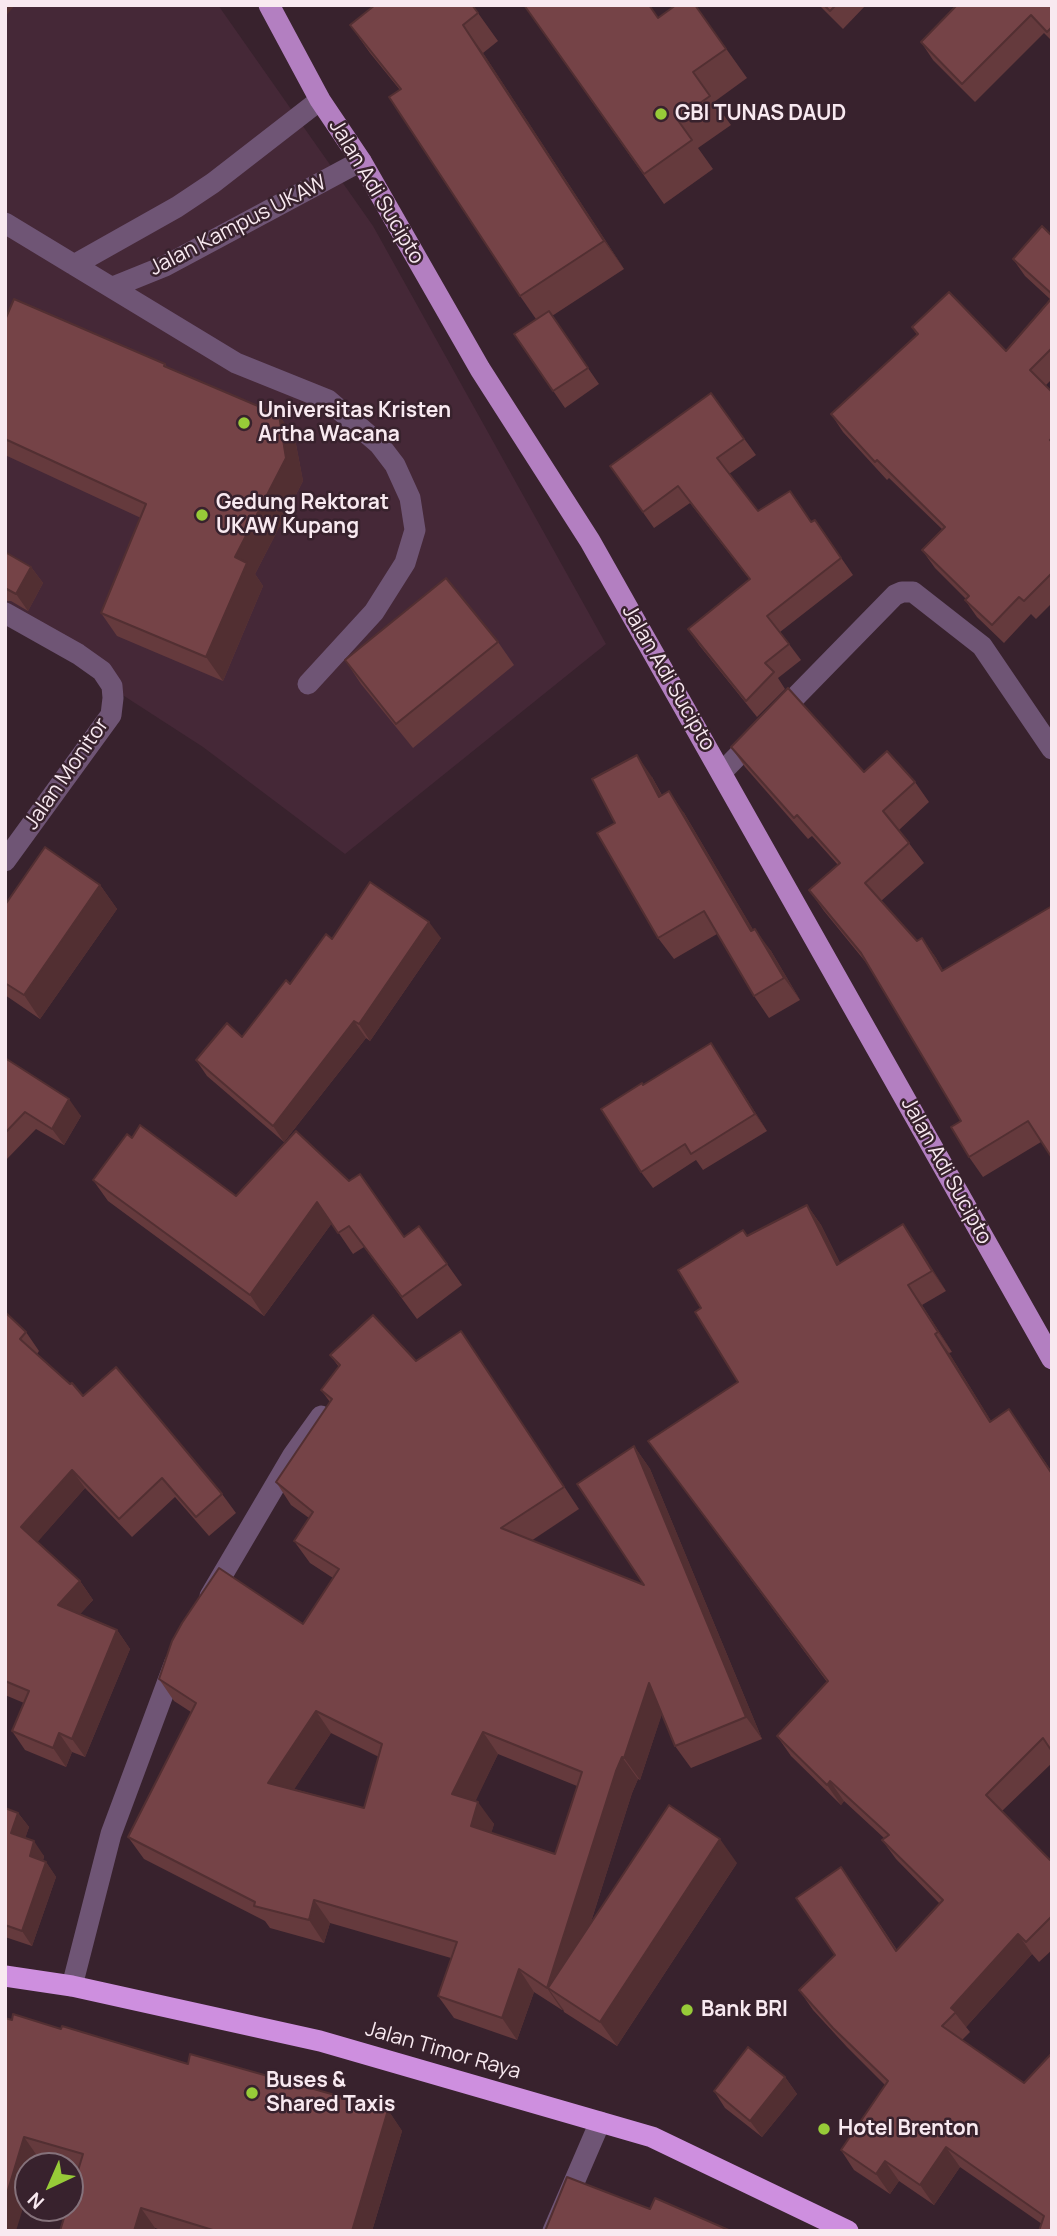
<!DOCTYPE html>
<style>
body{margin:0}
#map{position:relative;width:1057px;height:2236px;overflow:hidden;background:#38222d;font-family:Manrope,sans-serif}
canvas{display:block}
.frame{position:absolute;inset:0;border:7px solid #f8e9f0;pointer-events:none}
.north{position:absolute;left:14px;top:2152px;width:70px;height:70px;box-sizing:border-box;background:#38222d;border:2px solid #85727b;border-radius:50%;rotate:224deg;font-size:19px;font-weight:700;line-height:28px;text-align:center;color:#f8e9f0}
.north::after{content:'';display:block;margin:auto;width:24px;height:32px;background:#97cb38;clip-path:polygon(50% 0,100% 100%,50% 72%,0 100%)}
</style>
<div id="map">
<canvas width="1057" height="2236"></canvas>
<div class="frame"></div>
<div class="north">N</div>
</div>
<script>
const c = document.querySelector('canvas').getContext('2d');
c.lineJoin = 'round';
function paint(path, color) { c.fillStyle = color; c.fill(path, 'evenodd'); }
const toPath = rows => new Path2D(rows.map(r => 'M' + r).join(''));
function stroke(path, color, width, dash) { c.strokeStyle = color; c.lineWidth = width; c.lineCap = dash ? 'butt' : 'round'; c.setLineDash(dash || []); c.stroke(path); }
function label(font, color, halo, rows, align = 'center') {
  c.font = font + ' Manrope,sans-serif'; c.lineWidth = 5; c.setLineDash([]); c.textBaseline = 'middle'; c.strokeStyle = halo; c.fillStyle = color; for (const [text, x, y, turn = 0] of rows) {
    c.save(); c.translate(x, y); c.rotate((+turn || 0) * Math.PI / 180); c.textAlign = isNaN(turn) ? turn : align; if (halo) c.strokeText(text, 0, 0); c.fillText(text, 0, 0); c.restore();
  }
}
paint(toPath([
 [5,5,218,5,373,226,606,644,345,854,203,747,5,619]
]), '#452837');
stroke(toPath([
 [5,223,236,363,328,400,379,444,395,465,410,498,415,530,405,563,374,612,308,684],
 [74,265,177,207,213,183,320,100],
 [113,287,165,266,361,161],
 [5,613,78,654,102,671,112,686,113,698,111,715,5,861],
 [722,772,895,595,902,592,913,592,982,646,1052,749],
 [210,1596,293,1455,321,1416],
 [72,1986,111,1834,175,1662],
 [553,2231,600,2122]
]), '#6f5575', 21);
stroke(toPath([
 [269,5,320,100,361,161,480,369,590,541,1052,1359]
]), '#b37fc1', 21);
stroke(toPath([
 [5,1976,72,1986,320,2041,652,2137,848,2231]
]), '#ce8fdf', 21);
paint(toPath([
 [524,5,658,18,695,5,747,78,714,102,731,125,698,148,713,169,664,204],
 [819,5,866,5,843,29],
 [1052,5,1052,41,1044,33,975,102,933,60,921,42],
 [478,13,498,41,483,53,624,269,552,316,599,384,565,408,514,334,536,319,520,296,400,90,370,53,350,25],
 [1052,236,1052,379,1045,386,1052,392,1052,603,1036,619,1031,614,1004,643,977,617,965,600,966,599,935,568,922,550,943,530,889,478,887,480,843,432,831,414,917,335,912,327,1006,351,1050,299,1025,276,1013,259],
 [5,320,165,364,168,368,279,415,295,439,303,481,255,574,263,586,223,681,117,636,101,613,141,518,5,455],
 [711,393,756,455,729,474,758,511,811,522,815,520,853,575,780,632,801,660,778,678,785,689,757,717,699,645,688,629,750,580,690,503,654,528,610,466],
 [5,552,31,567,43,583,28,611,11,601,5,601],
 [498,642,514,665,413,748,361,684,345,660],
 [731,747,915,782,929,802,899,830,924,863,881,901,917,941,922,938,936,958,1041,1142,983,1177,969,1157,961,1121,868,965,824,911,809,890,838,865,812,836,808,839,745,767],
 [652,777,662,795,684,813,753,930,771,951,800,1000,769,1018,754,996,717,934,674,959,658,938,615,823],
 [100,885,117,909,40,1019,5,995,5,905],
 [441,938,370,1041,366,1038,284,1142,207,1076,196,1060,242,1037,332,939],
 [711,1043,767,1131,703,1170,696,1160,653,1188,641,1172,643,1085],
 [5,1058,81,1116,64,1145,36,1129,5,1161],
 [132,1138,236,1196,404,1237,447,1264,462,1285,417,1319,364,1247,353,1254,332,1223,264,1316,108,1201,93,1180],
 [807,1205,821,1225,840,1263,903,1224,946,1291,922,1305,952,1352,949,1353,991,1421,1009,1409,1052,1472,1052,1763,1002,1811,1050,1860,1052,1858,1052,1950,1039,1962,1032,1954,966,2027,970,2032,962,2040,1052,2231,960,2167,934,2205,899,2181,890,2194,854,2170,841,2150,885,2085,847,2047,813,2010,799,1990,835,1955,855,1887,897,1950,940,1904,896,1859,882,1840,884,1838,844,1801,841,1805,791,1756,777,1736,827,1682,648,1441,738,1382,701,1308,748,1236],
 [5,1312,26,1332,39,1351,37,1354,83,1396,222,1494,236,1513,209,1536,175,1497,132,1537,85,1488,37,1542,80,1581,93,1600,80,1614,117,1630,130,1649,85,1757,72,1752,66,1767,25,1750,12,1731,24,1703,5,1695],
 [461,1331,579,1509,531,1541,644,1585,634,1446,650,1469,762,1739,691,1768,675,1746,662,1713,640,1780,638,1779,632,1793,590,1925,737,1863,617,2046,564,2012,563,2009,562,2010,534,1992,517,2040,454,2018,438,1996,451,1958,330,1923,324,1943,270,1928,265,1921,144,1859,128,1837,191,1712,174,1701,159,1679,303,1624,333,1578,310,1563,294,1541,309,1518,291,1505,276,1482,330,1402,321,1390,339,1367,330,1355,416,1361],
 [331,1733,379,1757,364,1808,294,1789],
 [498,1754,577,1786,555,1854,491,1833,494,1824,475,1801],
 [5,1808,18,1813,29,1827,25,1838,44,1856,43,1861,46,1862,56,1877,32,1946,5,1937],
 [5,2018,61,2029,188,2064,388,2110,402,2131,372,2231,163,2231,155,2228,154,2231,60,2231,78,2169,38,2157,28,2166],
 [785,2077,797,2094,762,2137,725,2108,714,2091]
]), '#653a3d');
paint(toPath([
 [5,5,15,5,5,17],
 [463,25,483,53,624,269,604,241],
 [279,415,295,439,303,481,255,574,263,586,223,681,206,657,235,557],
 [31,567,43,583,28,611,16,594],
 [637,755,652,777,674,819,659,797],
 [669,791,684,813,767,953,751,931],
 [100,885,117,909,40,1019,24,995],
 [429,922,441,938,370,1041,359,1024],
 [755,929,771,951,800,1000,784,978],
 [922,938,936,958,956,992,942,971],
 [354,1021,366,1038,284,1142,273,1126],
 [711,1043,722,1060,767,1131,755,1114],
 [69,1099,81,1116,64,1145,52,1129],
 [317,1202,332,1223,264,1316,250,1295],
 [807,1205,821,1225,851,1285,837,1265],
 [903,1224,917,1244,946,1291,932,1271],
 [908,1285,922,1305,952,1352,938,1332],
 [935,1334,949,1353,1004,1442,990,1422],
 [634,1446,650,1469,762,1739,746,1717],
 [72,1470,85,1488,34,1546,21,1527],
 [80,1581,93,1600,71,1624,58,1605],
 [117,1630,130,1649,85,1757,72,1739],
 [649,1683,665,1705,640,1780,624,1758],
 [316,1711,331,1733,284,1805,268,1783],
 [483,1732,498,1754,468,1817,452,1794],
 [59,1733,72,1752,66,1767,53,1748],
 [622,1757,638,1779,632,1793,566,2000,548,1988,563,2009,562,2010,547,1988,616,1771],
 [830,1781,844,1801,841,1805,827,1785],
 [478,1802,494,1824,487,1848,471,1826],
 [18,1813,29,1827,22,1848,11,1833],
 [720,1839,737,1863,617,2046,600,2022],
 [34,1841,44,1856,40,1871,30,1856],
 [46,1862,56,1877,32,1946,22,1931],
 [314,1900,330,1923,324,1943,309,1920],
 [1018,1934,1032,1954,966,2027,951,2008],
 [519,1969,534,1992,517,2040,502,2018],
 [785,2077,797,2094,762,2137,750,2121],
 [388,2110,402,2131,372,2231,352,2231],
 [24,2137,38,2157,36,2166,28,2166,28,2192,16,2231,5,2231,5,2200],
 [946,2147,960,2167,934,2205,920,2185],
 [885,2161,899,2181,890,2194,876,2174],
 [141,2208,155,2228,154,2231,134,2231]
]), '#522f32');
const building = toPath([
 [375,5,472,5,478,13,463,25,604,241,520,296,389,97,401,89,350,25,375,5],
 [524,5,649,5,658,18,676,5,695,5,726,49,693,72,710,96,677,119,692,140,644,174,524,5],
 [824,5,836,5,830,11,824,5],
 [957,5,1052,5,1052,27,1047,32,1031,15,962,84,921,42,957,5],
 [1042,226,1052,236,1052,294,1013,259,1042,226],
 [949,292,1006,351,1052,298,1052,348,1030,370,1052,392,1052,438,1050,440,1052,442,1052,573,1024,601,1019,597,992,625,965,600,969,596,922,550,945,527,877,460,875,462,831,414,918,334,912,327,949,292],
 [14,299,165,364,164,366,279,415,286,458,235,557,247,563,206,657,101,613,146,504,5,439,5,320,14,299],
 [549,311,588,368,553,391,514,334,549,311],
 [711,393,744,439,717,458,758,511,790,491,811,522,815,520,841,558,767,616,789,644,765,663,774,672,746,701,688,629,750,579,678,486,643,512,610,466,711,393],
 [5,552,31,567,16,594,5,588,5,552],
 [446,578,498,642,396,724,345,660,446,578],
 [788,688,864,772,887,751,915,782,883,811,909,843,865,883,917,941,922,938,942,971,1052,906,1052,1158,1028,1121,969,1157,951,1127,961,1121,861,953,809,890,840,863,797,815,794,818,731,747,788,688],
 [637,755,659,797,669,791,751,931,755,929,784,978,754,996,704,911,658,938,597,833,615,823,592,779,637,755],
 [45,847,100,885,24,995,5,983,5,905,45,847],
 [370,882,429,922,359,1024,354,1021,273,1126,196,1060,227,1023,242,1037,286,980,290,984,326,934,332,939,370,882],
 [711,1043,755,1114,691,1154,685,1144,641,1172,601,1109,642,1083,643,1085,711,1043],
 [5,1058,69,1099,52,1129,25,1112,5,1133,5,1058],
 [140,1125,236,1196,296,1131,349,1181,360,1174,404,1237,419,1226,447,1264,402,1297,349,1226,338,1233,317,1202,250,1295,93,1180,127,1134,132,1138,140,1125],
 [807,1205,837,1265,903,1224,932,1271,908,1285,938,1332,935,1334,990,1422,1009,1409,1052,1474,1052,1749,1051,1750,1043,1738,986,1795,1050,1860,1052,1858,1052,1916,1026,1942,1018,1934,951,2008,956,2012,942,2026,1024,2083,1052,2053,1052,2231,1039,2231,1044,2216,946,2147,920,2185,885,2161,876,2174,841,2150,888,2081,833,2028,799,1990,835,1955,796,1898,841,1867,896,1951,943,1900,882,1840,889,1835,830,1781,827,1785,777,1736,828,1681,648,1441,738,1382,695,1312,701,1308,678,1270,743,1230,747,1236,807,1205],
 [5,1312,26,1332,20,1339,70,1384,72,1383,83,1396,116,1367,222,1494,196,1517,162,1478,119,1519,72,1470,21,1527,80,1581,58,1605,117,1630,72,1739,59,1733,53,1748,12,1731,29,1691,5,1681,5,1312],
 [373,1315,416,1361,461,1331,564,1487,501,1528,644,1585,577,1484,634,1446,746,1717,675,1746,649,1683,624,1758,622,1757,616,1771,547,1988,519,1969,502,2018,438,1996,457,1942,314,1900,309,1920,254,1906,255,1902,128,1837,196,1703,159,1679,172,1641,182,1623,219,1568,303,1624,339,1569,294,1541,313,1512,276,1482,332,1399,321,1390,340,1365,330,1355,373,1315],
 [316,1711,382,1744,364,1808,268,1783,316,1711],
 [483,1732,582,1772,555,1854,471,1826,478,1802,452,1794,483,1732],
 [669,1805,720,1839,600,2022,548,1988,669,1805],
 [5,1808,18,1813,11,1833,34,1841,30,1856,46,1862,22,1931,5,1925,5,1808],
 [13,2014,61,2029,62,2026,188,2064,190,2054,388,2110,352,2231,216,2231,141,2208,134,2231,60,2231,67,2208,70,2208,70,2197,83,2154,24,2137,5,2200,5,2018,12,2020,13,2014],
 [748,2047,785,2077,750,2121,714,2091,748,2047],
 [567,2177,650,2209,655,2198,731,2231,545,2231,567,2177]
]);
paint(building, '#754347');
stroke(building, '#522f32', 2);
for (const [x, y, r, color] of [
 [661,114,7,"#97cb38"],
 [244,423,7,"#97cb38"],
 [202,515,7,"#97cb38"],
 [687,2010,7,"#97cb38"],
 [252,2093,7,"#97cb38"],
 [824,2129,7,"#97cb38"]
]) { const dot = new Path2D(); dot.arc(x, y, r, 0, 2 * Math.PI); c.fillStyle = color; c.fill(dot); stroke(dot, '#38222d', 2.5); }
label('bold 21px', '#f8e9f0', '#38222d', [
 ["GBI TUNAS DAUD",675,114],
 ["Universitas Kristen",258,411],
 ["Artha Wacana",258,435],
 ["Gedung Rektorat",216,503],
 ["UKAW Kupang",216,527],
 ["Bank BRI",701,2010],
 ["Buses &",266,2081],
 ["Shared Taxis",266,2105],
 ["Hotel Brenton",838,2129]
], 'left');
label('21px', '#f8e9f0', '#38222d', [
 ["Jalan Adi Sucipto",376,192,59],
 ["Jalan Kampus UKAW",238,226,-27],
 ["Jalan Adi Sucipto",668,678,60],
 ["Jalan Monitor",67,774,-55],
 ["Jalan Adi Sucipto",946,1171,61],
 ["Jalan Timor Raya",443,2051,16]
]);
</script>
